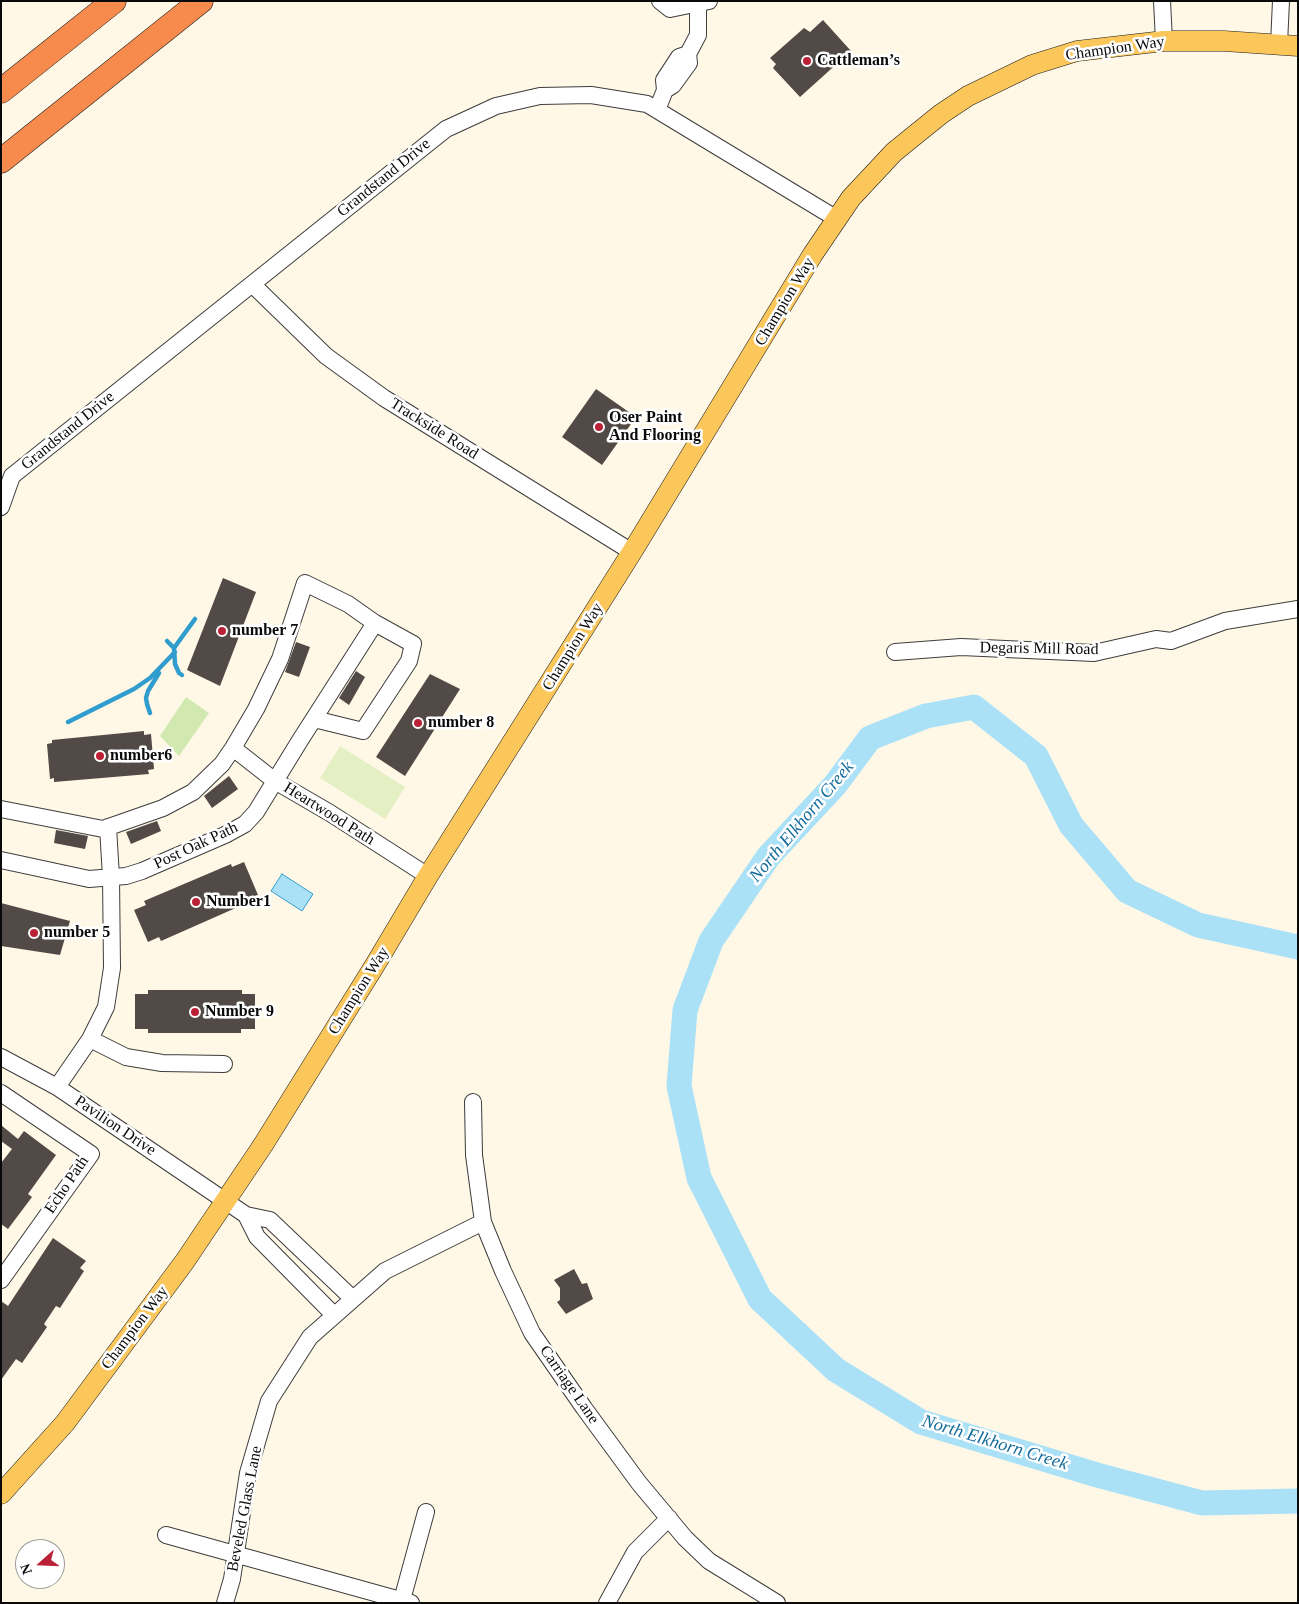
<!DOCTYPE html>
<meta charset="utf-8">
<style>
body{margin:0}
#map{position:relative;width:1299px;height:1604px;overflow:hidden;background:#fff8e6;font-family:Georgia,serif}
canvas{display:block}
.frame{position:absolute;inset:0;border:2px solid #0a0a0a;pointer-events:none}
.north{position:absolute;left:15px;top:1539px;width:50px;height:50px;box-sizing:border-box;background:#fff;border:1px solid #9d9d9d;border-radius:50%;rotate:250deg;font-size:14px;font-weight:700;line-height:20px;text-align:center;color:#0a0a0a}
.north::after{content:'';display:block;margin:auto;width:18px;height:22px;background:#ba2136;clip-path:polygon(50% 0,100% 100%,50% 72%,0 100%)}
</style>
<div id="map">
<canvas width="1299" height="1604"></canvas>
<div class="frame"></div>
<div class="north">N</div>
</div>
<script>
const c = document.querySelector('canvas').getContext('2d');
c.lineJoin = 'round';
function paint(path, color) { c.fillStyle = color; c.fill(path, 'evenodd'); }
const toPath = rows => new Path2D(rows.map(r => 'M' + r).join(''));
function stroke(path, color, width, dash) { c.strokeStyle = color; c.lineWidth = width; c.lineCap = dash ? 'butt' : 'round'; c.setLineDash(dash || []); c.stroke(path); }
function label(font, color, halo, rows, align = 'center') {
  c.font = font + ' Georgia,serif'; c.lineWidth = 5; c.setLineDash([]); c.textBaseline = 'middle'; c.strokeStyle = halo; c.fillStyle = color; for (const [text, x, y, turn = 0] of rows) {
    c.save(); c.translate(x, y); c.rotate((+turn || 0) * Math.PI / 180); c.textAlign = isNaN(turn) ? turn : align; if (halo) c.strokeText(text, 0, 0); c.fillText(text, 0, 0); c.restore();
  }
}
paint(toPath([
 [186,697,209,713,179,756,160,736]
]), '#d2e8b1');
paint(toPath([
 [340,746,405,787,385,819,320,778]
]), '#e4efc3');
const water = toPath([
 [282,874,313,894,302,911,271,891,282,874]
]);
paint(water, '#abe1f7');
stroke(water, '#319dce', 1);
stroke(toPath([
 [167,641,174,648,175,664,179,673,182,675],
 [174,648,195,619],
 [150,713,147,704,146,698,148,691,159,673],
 [68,722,134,689,150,678,175,652]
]), '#319dce', 4.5);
stroke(toPath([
 [1298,947,1198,925,1127,891,1071,825,1036,756,974,707,926,716,870,738,835,785,768,857,711,941,685,1010,679,1086,699,1178,760,1299,836,1370,921,1422,1097,1475,1202,1503,1298,1501]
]), '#abe1f7', 25);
paint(toPath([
 [823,20,851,51,800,97,773,68,776,64,770,58,804,28,810,32],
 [596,389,636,417,602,465,562,437],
 [223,578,256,592,220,686,187,670],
 [296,642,310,647,299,677,285,672],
 [356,671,365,677,349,705,339,698],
 [430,674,460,689,405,776,376,757],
 [144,731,144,735,151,734,154,769,148,770,149,774,54,782,54,778,50,779,47,744,52,743,52,740],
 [229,776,238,789,212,808,204,796],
 [157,821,161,831,131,844,126,832],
 [56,830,88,836,85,849,54,843],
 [244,862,258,895,246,900,247,903,161,941,159,937,148,942,134,910,146,905,144,901,231,864,232,867],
 [1,903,70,921,60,955,1,946],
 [148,990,242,990,242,994,255,994,255,1029,241,1029,241,1033,148,1033,148,1029,135,1029,135,994,148,994],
 [1,1125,18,1139,24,1131,56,1155,28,1194,32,1197,8,1229,1,1224,1,1163,12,1149,1,1141],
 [53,1238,86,1261,80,1268,84,1271,60,1308,56,1306,44,1324,47,1327,22,1363,16,1359,1,1380,1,1301,8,1306],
 [574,1269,582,1284,587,1283,593,1299,566,1314,557,1302,560,1300,560,1288,554,1280]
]), '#524a46');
const minor = toPath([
 [660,1,670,9,709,1],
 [1162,1,1164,41],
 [1279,44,1281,1],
 [688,54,698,35,698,1],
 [657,110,665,90,664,80,679,57,688,54,689,63,673,85,665,90],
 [252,284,326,356,384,398,632,552],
 [1,507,12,476,446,129,496,106,540,96,591,95,647,104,837,219],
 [895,652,961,647,1094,653,1156,639,1171,641,1225,621,1298,609],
 [233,748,275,781,330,813,428,876],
 [1,809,103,829,163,808,193,792,222,764,233,748,256,709,280,659,305,583,348,604,375,623,413,644,409,661,363,731,314,719],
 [1,860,89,879,126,876,142,871,225,835,245,824,256,812,299,742,375,623],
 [90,1039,126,1057,162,1063,224,1064],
 [1,1057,57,1087,246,1215,270,1220,353,1299],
 [57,1087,90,1039,106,1007,112,968,111,877,108,827],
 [1,1093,91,1154,1,1280],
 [473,1102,474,1155,483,1222,503,1271,532,1333,584,1408,639,1483,685,1538,709,1561,777,1603],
 [246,1215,257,1237,334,1315],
 [166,1535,411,1603],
 [402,1600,426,1512],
 [225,1603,232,1579,248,1473,269,1401,310,1337,385,1271,483,1222],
 [607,1603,635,1552,669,1518]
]);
const major = toPath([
 [1,1494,65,1423,185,1261,263,1145,375,965,428,876,632,552,813,254,851,198,894,152,941,114,968,96,1032,65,1077,51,1164,41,1224,41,1298,46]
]);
const highway = toPath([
 [1,91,114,1],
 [1,161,201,1]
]);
stroke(minor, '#3d3d3d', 18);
stroke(major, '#1b1b1b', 21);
stroke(highway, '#1b1b1b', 25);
stroke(minor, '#fff', 16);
stroke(major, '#fbc65a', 20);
stroke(highway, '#f78b4d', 24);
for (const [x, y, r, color] of [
 [807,61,5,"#ba2136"],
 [599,427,5,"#ba2136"],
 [222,631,5,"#ba2136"],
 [418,723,5,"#ba2136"],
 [100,756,5,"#ba2136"],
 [196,902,5,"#ba2136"],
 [34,933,5,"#ba2136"],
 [195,1012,5,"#ba2136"]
]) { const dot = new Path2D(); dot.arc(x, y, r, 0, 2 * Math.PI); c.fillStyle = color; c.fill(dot); stroke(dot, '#fff', 2); }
label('16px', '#0a0a0a', '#fff', [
 ["Champion Way",1115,49,-8],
 ["Grandstand Drive",384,178,-39],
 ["Champion Way",785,302,-59],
 ["Trackside Road",434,429,32],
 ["Grandstand Drive",68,431,-39],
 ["Champion Way",573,647,-58],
 ["Degaris Mill Road",1039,649,1],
 ["Heartwood Path",329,814,32],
 ["Post Oak Path",196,846,-25],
 ["Champion Way",359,991,-58],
 ["Pavilion Drive",115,1126,34],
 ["Echo Path",67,1185,-56],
 ["Champion Way",135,1328,-53],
 ["Carriage Lane",569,1385,55],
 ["Beveled Glass Lane",245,1509,-79]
]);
label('bold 16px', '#0a0a0a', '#fff', [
 ["Cattleman’s",817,61],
 ["Oser Paint",609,418],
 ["And Flooring",609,436],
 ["number 7",232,631],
 ["number 8",428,723],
 ["number6",110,756],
 ["Number1",206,902],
 ["number 5",44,933],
 ["Number 9",205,1012]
], 'left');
label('italic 18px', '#136b9b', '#fff', [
 ["North Elkhorn Creek",802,822,-50],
 ["North Elkhorn Creek",995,1443,17]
]);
</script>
